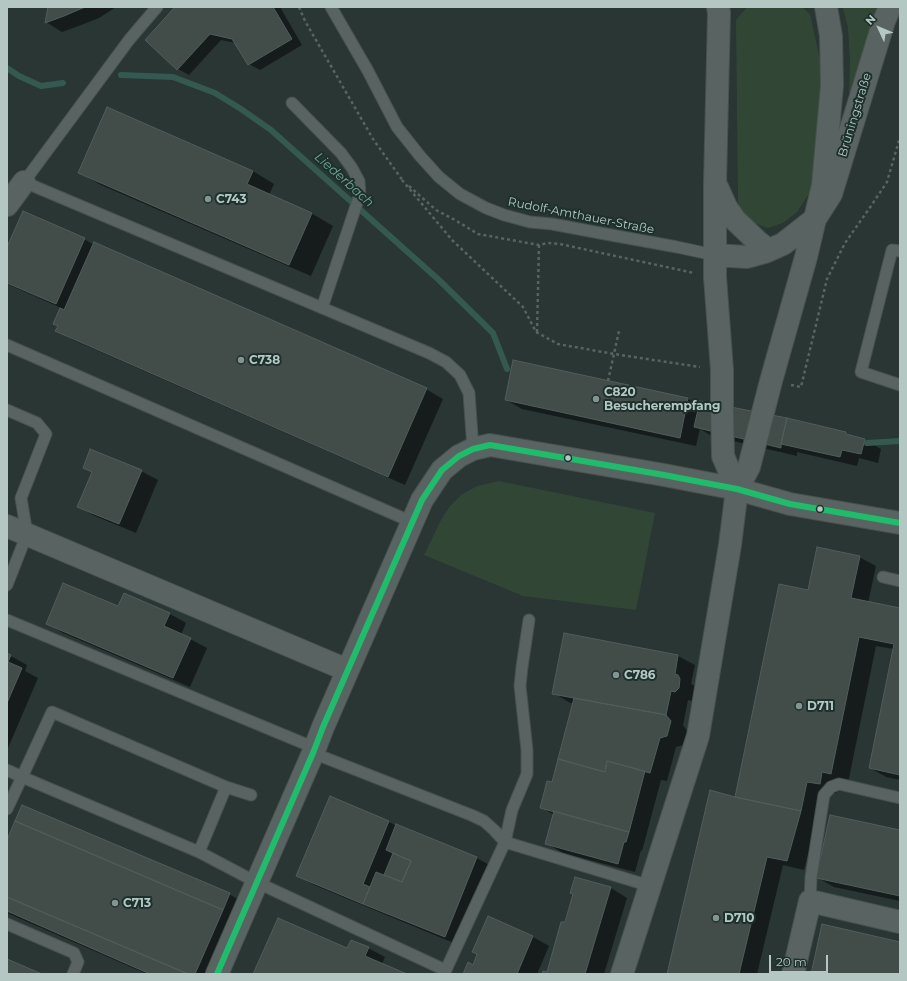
<!DOCTYPE html>
<meta charset="utf-8">
<style>
body{margin:0}
#map{position:relative;width:907px;height:981px;overflow:hidden;background:#293633;font-family:Montserrat,sans-serif}
canvas{display:block}
.frame{position:absolute;inset:0;border:8px solid #b4c7c3;pointer-events:none}
.north{position:absolute;left:859px;top:8px;width:40px;height:40px;-webkit-text-stroke:3px #1d302c;paint-order:stroke;rotate:314deg;font-size:11px;font-weight:700;line-height:16px;text-align:center;color:#b4c7c3}
.north::after{content:'';display:block;margin:auto;width:14px;height:18px;background:#b4c7c3;clip-path:polygon(50% 0,100% 100%,50% 72%,0 100%)}
.scale{position:absolute;left:769px;top:955px;width:59px;height:18px;box-sizing:border-box;border:2px solid #b4c7c3;border-top:0;padding-left:5px;font-size:12px;line-height:14px;white-space:nowrap;color:#b4c7c3;-webkit-text-stroke:3px #1d302c;paint-order:stroke}
</style>
<div id="map">
<canvas width="907" height="981"></canvas>
<div class="frame"></div>
<div class="north">N</div>
<div class="scale">20 m</div>
</div>
<script>
const c = document.querySelector('canvas').getContext('2d');
c.lineJoin = 'round';
function paint(path, color) { c.fillStyle = color; c.fill(path, 'evenodd'); }
const toPath = rows => new Path2D(rows.map(r => 'M' + r).join(''));
function stroke(path, color, width, dash) { c.strokeStyle = color; c.lineWidth = width; c.lineCap = dash ? 'butt' : 'round'; c.setLineDash(dash || []); c.stroke(path); }
function label(font, color, halo, rows, align = 'center') {
  c.font = font + ' Montserrat,sans-serif'; c.lineWidth = 4; c.setLineDash([]); c.textBaseline = 'middle'; c.strokeStyle = halo; c.fillStyle = color; for (const [text, x, y, turn = 0] of rows) {
    c.save(); c.translate(x, y); c.rotate((+turn || 0) * Math.PI / 180); c.textAlign = isNaN(turn) ? turn : align; if (halo) c.strokeText(text, 0, 0); c.fillText(text, 0, 0); c.restore();
  }
}
paint(toPath([
 [747,7,802,7,810,14,821,65,817,143,812,189,797,212,783,223,768,228,751,222,739,208,738,200,736,20],
 [845,7,885,7,851,101,849,92,850,61,848,28,843,8],
 [499,481,655,513,636,610,523,596,424,555,441,520,450,506,461,495,477,486]
]), '#324636');
paint(toPath([
 [49,7,116,7,99,18,81,25,62,32,46,22],
 [176,7,280,7,302,45,260,70,249,64,236,43,221,40,189,75,178,69],
 [253,171,274,184,269,195,311,213,333,226,311,276,101,185,80,173],
 [84,239,94,245,426,389,443,399,405,485,73,340,57,330,66,310,7,284,7,249],
 [688,399,700,406,846,433,855,438,865,440,881,449,878,463,859,458,857,466,797,452,797,456,712,436,700,429,696,446,522,409,506,400],
 [141,471,158,480,136,533,95,516,79,507],
 [859,557,876,566,868,603,900,609,900,780,886,777,870,768,894,649,876,646,848,783,838,781,836,793,823,790,817,821,804,870,783,865,757,974,668,974,736,799,809,591],
 [119,607,170,614,186,623,181,635,190,639,207,648,190,687,63,633,47,623],
 [565,635,678,656,695,665,691,684,695,686,697,689,695,698,692,701,688,700,683,725,687,731,684,745,676,747,667,781,661,780,642,851,641,850,635,872,563,853,546,843,554,815,541,807,552,783,574,703,570,703,554,693],
 [7,654,27,665,25,671,38,678,8,748,7,747],
 [330,797,389,822,397,826,477,858,493,867,461,946,314,885,298,876],
 [900,831,900,901,834,887,818,878],
 [7,842,229,894,246,904,216,974,147,974,7,913],
 [575,878,611,888,627,898,604,974,543,974,547,974,565,924,574,895,571,893],
 [488,918,533,937,549,946,537,974,464,974,473,966],
 [368,948,385,957,382,964,405,974,255,974,348,950]
]), '#0007');
stroke(toPath([
 [7,68,19,76,41,86,63,83],
 [121,75,173,77,215,93,241,109,271,130,439,280,493,333,507,369],
 [867,443,900,441]
]), '#345950', 6);
const building = toPath([
 [48,7,85,7,64,16,45,23,48,7],
 [175,7,273,7,292,39,248,65,232,39,210,34,177,70,145,40,175,7],
 [107,107,253,171,247,184,312,213,289,265,78,173,107,107],
 [23,211,85,238,56,304,7,283,7,247,23,211],
 [94,242,427,388,388,477,55,331,58,326,53,324,60,308,64,310,94,242],
 [513,360,688,398,680,438,505,400,513,360],
 [700,401,787,418,781,444,781,448,694,427,700,401],
 [787,418,846,432,846,434,865,439,861,454,842,450,840,457,781,444,787,418],
 [90,449,142,470,119,524,77,507,92,472,83,468,90,449],
 [817,547,860,556,851,598,900,608,900,775,869,768,894,644,859,637,831,774,822,772,820,784,807,782,801,811,735,797,779,584,808,590,817,547],
 [63,583,118,606,124,593,170,613,164,626,191,638,173,678,46,624,63,583],
 [564,633,678,655,675,674,678,675,680,679,679,688,675,692,671,691,666,715,552,694,564,633],
 [7,653,11,655,8,662,22,668,7,703,7,653],
 [574,698,666,715,671,721,667,736,660,738,650,773,607,761,605,772,558,759,574,698],
 [558,759,605,772,607,761,645,771,629,832,540,808,547,781,552,782,558,759],
 [710,790,735,797,801,811,787,861,767,857,739,974,667,974,710,790],
 [330,796,389,821,363,884,370,887,363,904,296,876,330,796],
 [22,805,230,893,223,910,15,821,22,805],
 [554,811,629,832,626,842,624,842,618,864,545,844,554,811],
 [830,815,900,830,900,896,816,878,830,815],
 [15,821,223,910,195,974,188,974,7,897,7,840,15,821],
 [396,824,477,857,445,937,363,904,376,872,402,882,411,861,386,850,396,824],
 [393,853,411,861,402,882,384,875,393,853],
 [575,877,611,887,585,974,542,974,543,971,547,972,561,922,565,922,573,894,570,893,575,877],
 [7,897,188,974,150,974,7,911,7,897],
 [488,916,533,936,517,974,463,974,468,962,473,965,477,954,472,952,488,916],
 [278,918,347,948,351,940,369,947,365,956,407,974,253,974,278,918],
 [822,924,900,942,900,974,811,974,822,924],
 [7,959,42,974,7,974,7,959]
]);
paint(building, '#424d4a');
stroke(building, '#515d5b', 1);
const service = toPath([
 [157,7,129,40,24,182,429,353,446,362,460,375,469,393,473,449],
 [331,7,368,71,397,127,420,156,439,177,460,194,486,208,504,215,530,222,552,224,600,233,677,247,714,255],
 [292,103,341,153,352,168,359,181,360,195,357,203,322,308],
 [900,251,892,250,861,372,900,385],
 [7,345,412,522],
 [7,410,37,423,46,434,21,498,27,534,7,585],
 [883,577,900,581],
 [7,620,315,748],
 [313,753,471,815,484,821,494,830,505,842,512,810,527,774,527,750,520,686,522,667,529,620],
 [7,770,22,777,199,852,226,787,52,712,22,777,7,809],
 [226,787,251,795],
 [199,852,256,882,445,970],
 [810,901,811,877,824,795,831,787,839,784,900,798],
 [7,924,74,953,78,962,73,974],
 [444,974,505,842,650,886]
]);
const minor = toPath([
 [718,7,719,13,715,184,715,277,722,370,722,406,723,456,737,489],
 [717,187,726,207,735,220,757,241,768,250],
 [7,205,24,182],
 [714,255,747,257,765,252,783,244,815,219,831,194,884,21,890,7],
 [7,526,347,670],
 [217,974,313,753,323,727,422,500,442,470,459,456,473,449,490,445,664,475,737,489,790,504,900,523],
 [622,974,698,736,730,545,737,489,749,467,771,381,806,257,823,185,832,85,831,36,826,7],
 [793,974,810,901,900,922]
]);
stroke(service, '#47514e', 13);
stroke(minor, '#47514e', 24);
stroke(toPath([
 [299,7,305,21,373,139,403,181],
 [402,180,452,240,523,307,536,332,558,344,614,354,700,367],
 [409,186,436,210,455,220,478,234,539,245,548,243,560,244,694,273],
 [537,332,539,245],
 [608,381,619,331],
 [791,385,801,387,827,279,845,243,871,206,887,182,900,137]
]), '#596361', 2.5, [3, 3]);
stroke(service, '#596462', 11);
stroke(minor, '#596462', 22);
stroke(toPath([
 [217,974,313,753,323,727,422,500,442,470,459,456,473,449,490,445,664,475,737,489,790,504,900,523]
]), '#20bc6c', 6);
for (const [x, y, r, color] of [
 [208,199,4,"#839491"],
 [241,360,4,"#839491"],
 [596,399,4,"#839491"],
 [568,458,3.5,"#b4c7c3"],
 [820,509,3.5,"#b4c7c3"],
 [616,675,4,"#839491"],
 [799,706,4,"#839491"],
 [115,903,4,"#839491"],
 [716,918,4,"#839491"]
]) { const dot = new Path2D(); dot.arc(x, y, r, 0, 2 * Math.PI); c.fillStyle = color; c.fill(dot); stroke(dot, '#1d302c', 1.5); }
label('12px', '#b4c7c3', '#1d302c', [
 ["Brüningstraße",855,115,-73],
 ["Rudolf-Amthauer-Straße",581,216,11]
]);
label('bold 12px', '#b4c7c3', '#1d302c', [
 ["C743",216,199],
 ["C738",249,360],
 ["C820",604,392],
 ["Besucherempfang",604,406],
 ["C786",624,675],
 ["D711",807,706],
 ["C713",123,903],
 ["D710",724,918]
], 'left');
label('italic 13px', '#6fa497', '#1d302c', [
 ["Liederbach",344,180,42]
]);
</script>
